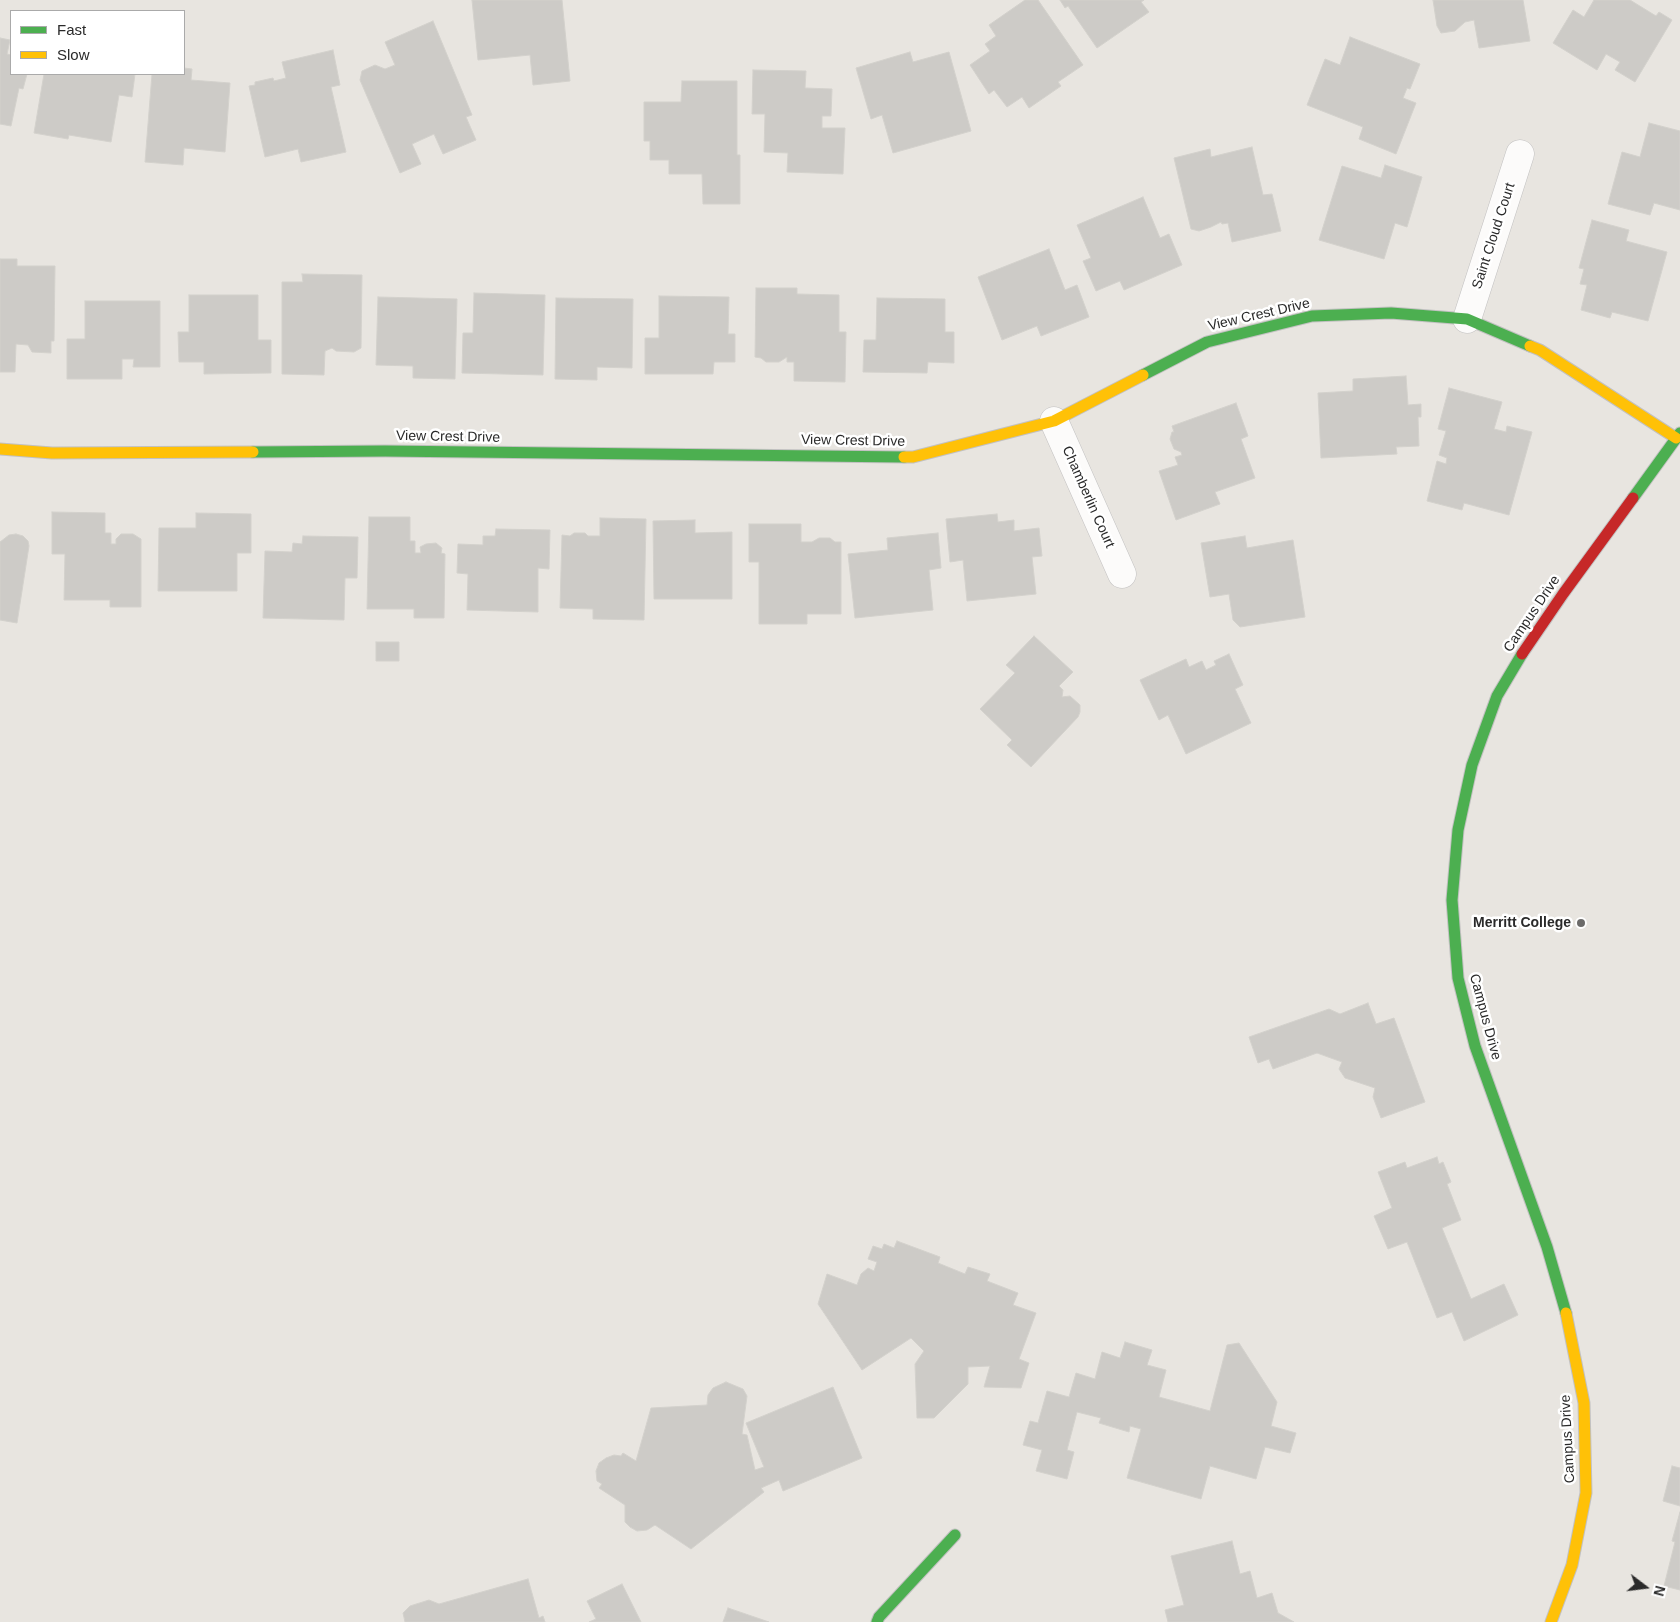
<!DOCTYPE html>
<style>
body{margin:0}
#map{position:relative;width:1680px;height:1622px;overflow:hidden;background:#e8e5e0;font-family:Helvetica,sans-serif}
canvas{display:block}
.legend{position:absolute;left:10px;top:10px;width:175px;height:65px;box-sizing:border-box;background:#fff;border:1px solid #aaa;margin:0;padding:6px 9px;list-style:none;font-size:15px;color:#2a2a2a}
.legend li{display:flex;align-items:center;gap:10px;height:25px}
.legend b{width:25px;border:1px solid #aaa}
.north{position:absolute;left:1620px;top:1562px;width:50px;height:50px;-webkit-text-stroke:4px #fff;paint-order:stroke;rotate:105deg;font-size:14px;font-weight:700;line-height:20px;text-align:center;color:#2a2a2a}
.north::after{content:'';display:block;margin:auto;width:18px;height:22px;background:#2a2a2a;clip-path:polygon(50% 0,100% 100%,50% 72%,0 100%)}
</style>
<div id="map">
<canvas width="1680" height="1622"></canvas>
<ul class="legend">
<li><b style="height:6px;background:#4caf50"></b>Fast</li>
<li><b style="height:6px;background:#ffc107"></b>Slow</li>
</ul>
<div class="north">N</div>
</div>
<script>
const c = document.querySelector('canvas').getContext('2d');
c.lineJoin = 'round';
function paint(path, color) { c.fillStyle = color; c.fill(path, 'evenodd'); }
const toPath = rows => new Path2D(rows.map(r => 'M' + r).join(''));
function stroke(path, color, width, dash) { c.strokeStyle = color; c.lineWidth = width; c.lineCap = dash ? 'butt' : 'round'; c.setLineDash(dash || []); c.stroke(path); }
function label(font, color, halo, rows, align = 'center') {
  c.font = font + ' Helvetica,sans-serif'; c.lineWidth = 5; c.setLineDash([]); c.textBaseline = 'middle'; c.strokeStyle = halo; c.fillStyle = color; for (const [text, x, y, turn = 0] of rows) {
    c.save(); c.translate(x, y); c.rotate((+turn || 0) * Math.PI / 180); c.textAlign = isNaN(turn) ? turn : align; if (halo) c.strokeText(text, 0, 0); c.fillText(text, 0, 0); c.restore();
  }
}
const building = toPath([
 [472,0,562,0,570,81,533,85,530,55,478,60,472,0],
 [1025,0,1038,0,1083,65,1058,82,1061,86,1029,108,1022,97,1007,107,994,90,989,94,970,65,990,51,985,44,996,36,989,25,1025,0],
 [1060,0,1144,0,1141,2,1149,12,1097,48,1068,6,1065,8,1060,0],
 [1433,0,1523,0,1530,41,1479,48,1474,20,1465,22,1455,31,1441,33,1437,26,1433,0],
 [1594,0,1630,0,1656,16,1659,12,1672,20,1635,82,1615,70,1620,62,1606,54,1597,70,1553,43,1573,10,1584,17,1594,0],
 [433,21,472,115,466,117,476,140,443,154,434,134,412,144,421,164,400,173,360,80,362,71,375,65,385,69,395,65,385,42,433,21],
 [1350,37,1420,64,1410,89,1407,88,1403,98,1416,103,1396,154,1359,139,1363,127,1307,105,1325,59,1340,65,1350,37],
 [0,38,10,40,7,54,11,55,11,74,27,74,23,89,19,88,11,126,0,124,0,38],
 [333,50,340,85,331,87,346,152,301,162,298,149,265,157,249,86,255,85,255,82,273,78,274,81,286,78,282,62,333,50],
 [910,52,913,62,949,52,971,131,893,153,882,115,871,119,856,68,910,52],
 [184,68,192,69,191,80,230,83,225,152,184,148,183,165,145,162,152,74,184,74,184,68],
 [753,70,806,71,805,88,832,89,831,116,822,116,822,128,845,128,843,174,787,172,788,153,764,152,765,114,752,114,753,70],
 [44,74,135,74,132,97,119,95,111,142,69,135,68,139,34,133,44,74],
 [682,81,737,81,737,155,740,155,740,204,703,204,702,174,669,174,669,160,650,160,650,141,644,141,644,102,681,102,682,81],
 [1649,123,1680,131,1680,210,1654,203,1650,215,1608,204,1622,152,1640,157,1649,123],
 [1252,147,1263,195,1272,194,1281,231,1232,242,1228,223,1222,224,1221,222,1211,227,1199,231,1191,229,1174,158,1210,149,1211,157,1252,147],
 [1385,165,1422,177,1407,227,1395,223,1384,259,1319,240,1342,166,1381,178,1385,165],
 [1143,197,1160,238,1169,234,1182,265,1124,290,1120,281,1096,291,1083,261,1091,258,1077,225,1143,197],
 [1592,220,1629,230,1626,241,1667,252,1648,321,1612,312,1610,318,1581,310,1587,285,1580,284,1584,269,1579,268,1592,220],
 [1049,249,1065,290,1077,285,1089,317,1041,336,1037,326,1002,340,978,277,1049,249],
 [0,259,17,259,17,266,55,266,54,341,51,341,51,353,32,352,28,345,16,344,15,372,0,372,0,259],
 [302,274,362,275,361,348,354,352,336,351,332,348,325,351,324,375,282,374,282,282,303,282,302,274],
 [756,288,797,288,797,294,839,295,839,332,846,332,845,382,794,381,794,362,787,362,787,357,779,362,766,362,761,358,755,357,756,288],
 [474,293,545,295,543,375,462,373,463,333,473,333,474,293],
 [189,295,258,295,258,340,271,340,271,373,204,374,204,362,179,362,178,332,189,332,189,295],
 [659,296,729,297,728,334,735,334,735,362,714,362,713,374,645,374,645,338,659,338,659,296],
 [378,297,457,299,455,379,413,378,413,366,376,365,378,297],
 [556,298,633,299,632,368,597,367,597,380,555,379,556,298],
 [877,298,945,299,945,332,954,332,954,363,928,362,927,373,863,372,864,340,876,340,877,298],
 [85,301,160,301,160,367,133,367,134,359,122,359,122,379,67,379,67,339,85,339,85,301],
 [1406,376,1408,405,1421,404,1421,417,1418,417,1419,446,1396,447,1397,454,1321,458,1318,393,1353,391,1353,379,1406,376],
 [1449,388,1502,402,1494,429,1506,432,1507,426,1532,432,1509,515,1464,503,1462,510,1427,501,1437,461,1446,464,1447,458,1439,455,1446,431,1438,429,1449,388],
 [1236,403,1248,436,1241,439,1255,478,1215,492,1220,504,1176,520,1159,471,1178,465,1175,457,1182,455,1181,452,1174,449,1170,439,1172,432,1174,432,1172,426,1236,403],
 [52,512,105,513,105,533,111,533,111,544,116,544,116,539,121,534,133,534,141,539,141,607,110,607,110,600,64,600,65,554,52,554,52,512],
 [196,513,251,514,251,553,237,553,237,591,158,591,159,528,196,528,196,513],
 [997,514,998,522,1014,520,1014,531,1039,528,1042,556,1032,557,1036,594,967,601,963,560,950,562,946,519,997,514],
 [369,517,410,517,410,541,415,541,415,553,421,553,420,547,426,544,436,543,442,548,441,553,445,554,444,618,414,618,414,609,367,609,369,517],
 [600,518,646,519,644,620,593,619,593,609,560,608,562,535,570,536,574,533,585,533,588,536,600,536,600,518],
 [695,520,695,533,732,532,732,599,654,599,653,521,695,520],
 [749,524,801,524,801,542,812,542,819,538,830,538,835,542,841,542,841,614,807,614,807,624,759,624,759,562,749,562,749,524],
 [496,529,550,530,549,569,538,568,538,612,467,610,468,574,457,573,458,544,483,545,483,536,495,536,496,529],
 [938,533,941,568,929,570,933,610,855,618,848,554,888,550,887,538,938,533],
 [16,534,23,536,28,541,29,546,17,623,0,620,0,542,9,535,16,534],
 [303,536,358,537,357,578,345,578,344,620,263,618,265,551,292,552,293,543,302,544,303,536],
 [1245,536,1247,548,1293,540,1305,617,1240,627,1233,620,1229,594,1210,597,1201,543,1245,536],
 [1034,636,1073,672,1059,686,1063,690,1062,697,1070,696,1080,705,1080,712,1078,717,1031,767,1007,745,1012,740,980,709,1015,673,1006,665,1034,636],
 [376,642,399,642,399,661,376,661,376,642],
 [1229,654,1243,685,1235,689,1251,723,1186,754,1168,715,1159,720,1140,680,1186,659,1189,667,1202,661,1206,670,1216,665,1214,661,1229,654],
 [1368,1003,1376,1024,1394,1018,1425,1102,1381,1118,1373,1097,1375,1088,1345,1078,1339,1069,1342,1062,1317,1053,1273,1069,1269,1059,1258,1063,1249,1037,1329,1009,1340,1014,1368,1003],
 [1437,1157,1439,1164,1443,1162,1451,1182,1447,1184,1461,1220,1442,1228,1471,1299,1504,1284,1518,1315,1464,1341,1452,1312,1437,1318,1407,1242,1388,1249,1374,1216,1392,1208,1378,1172,1405,1162,1407,1168,1437,1157],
 [897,1241,940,1257,938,1263,965,1274,968,1267,990,1274,987,1281,1018,1293,1013,1305,1036,1313,1019,1359,1029,1363,1021,1388,984,1387,990,1366,968,1367,968,1384,934,1418,917,1418,915,1364,924,1351,911,1338,862,1370,818,1304,827,1274,857,1285,861,1274,868,1268,874,1271,877,1262,868,1259,873,1246,882,1249,884,1244,894,1248,897,1241],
 [1125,1342,1152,1350,1147,1365,1166,1370,1159,1397,1210,1411,1227,1345,1239,1343,1277,1402,1271,1426,1296,1433,1290,1453,1265,1447,1256,1479,1210,1466,1201,1499,1127,1478,1141,1429,1130,1426,1129,1432,1099,1423,1101,1418,1077,1412,1067,1450,1074,1452,1067,1479,1036,1471,1042,1450,1023,1445,1030,1421,1038,1423,1047,1391,1069,1397,1076,1373,1095,1379,1102,1352,1120,1358,1125,1342],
 [726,1382,743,1389,747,1396,742,1434,747,1435,755,1470,764,1467,746,1423,833,1387,862,1458,783,1491,779,1480,761,1488,764,1492,691,1549,655,1525,647,1530,637,1531,630,1527,625,1522,625,1505,599,1488,602,1484,597,1481,596,1471,599,1463,606,1458,614,1455,621,1456,623,1453,636,1461,651,1408,707,1405,708,1395,713,1388,726,1382],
 [1672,1466,1680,1468,1680,1506,1663,1501,1672,1466],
 [1680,1512,1680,1590,1664,1586,1675,1542,1672,1541,1680,1512],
 [1232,1541,1240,1574,1250,1571,1257,1598,1272,1593,1278,1613,1294,1622,1168,1622,1165,1610,1184,1605,1171,1556,1232,1541],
 [528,1579,539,1618,543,1616,545,1622,405,1622,403,1613,410,1606,429,1600,439,1604,528,1579],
 [622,1584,641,1622,589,1622,596,1619,587,1601,622,1584],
 [728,1608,769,1622,723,1622,728,1608]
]);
paint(building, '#cdcbc7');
stroke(building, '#d3d1cc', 1);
const street = toPath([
 [1467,319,1520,154],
 [1054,421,1122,574]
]);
const fast = toPath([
 [1143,375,1207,342,1312,316,1391,313,1467,319,1530,346],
 [253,452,385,451,904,457],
 [1633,498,1680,433],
 [1522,654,1497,696,1472,765,1458,830,1452,900,1458,978,1475,1046,1547,1247,1566,1313],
 [877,1622,879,1617,955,1535]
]);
const slow = toPath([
 [1530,346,1540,350,1676,438],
 [0,449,52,453,253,452],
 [904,457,913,457,1054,421,1143,375],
 [1551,1622,1572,1565,1586,1493,1584,1403,1566,1313]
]);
const jam = toPath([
 [1522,654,1563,594,1633,498]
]);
stroke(street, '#c2c1c1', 29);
stroke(fast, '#c2c1c1', 13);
stroke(slow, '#c2c1c1', 13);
stroke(jam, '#c2c1c1', 13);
stroke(street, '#fcfbfa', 28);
stroke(fast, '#4caf50', 11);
stroke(slow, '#ffc107', 11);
stroke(jam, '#c62828', 11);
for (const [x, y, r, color] of [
 [1581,923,5,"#6c6b6a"]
]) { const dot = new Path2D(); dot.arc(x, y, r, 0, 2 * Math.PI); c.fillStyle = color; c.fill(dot); stroke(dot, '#fff', 2); }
label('14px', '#2a2a2a', '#fff', [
 ["Saint Cloud Court",1494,236,-72],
 ["View Crest Drive",1259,315,-13],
 ["View Crest Drive",448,437,1],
 ["View Crest Drive",853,441,1],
 ["Chamberlin Court",1088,497,66],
 ["Campus Drive",1532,614,-56],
 ["Campus Drive",1485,1017,75],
 ["Campus Drive",1568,1439,-93]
]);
label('bold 14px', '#2a2a2a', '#fff', [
 ["Merritt College",1571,923]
], 'right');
</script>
